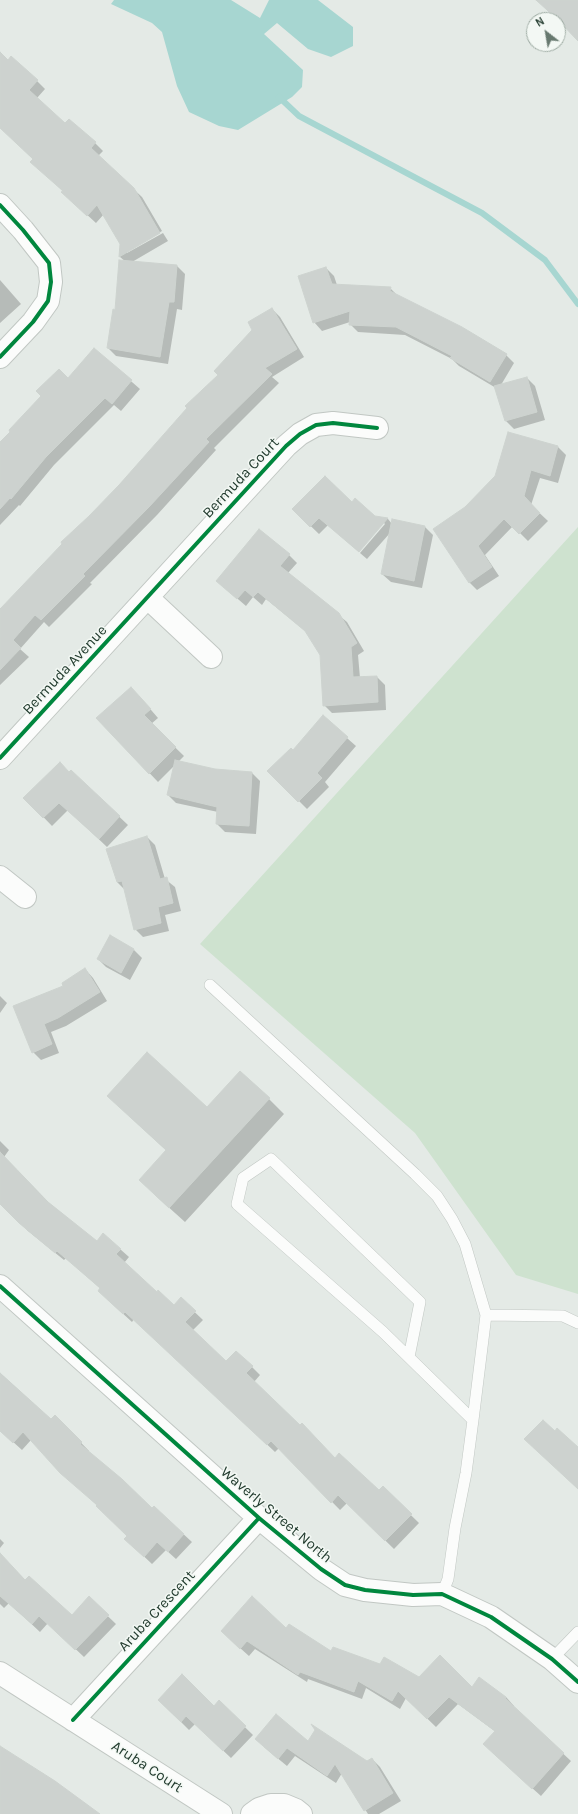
<!DOCTYPE html>
<style>
body{margin:0}
#map{position:relative;width:578px;height:1814px;overflow:hidden;background:#e4eae6;font-family:Karla,sans-serif}
canvas{display:block}
.north{position:absolute;left:526px;top:12px;width:40px;height:40px;box-sizing:border-box;background:#f3f8f4;border:1px solid #a0ada5;border-radius:50%;rotate:329deg;font-size:11px;font-weight:700;line-height:16px;text-align:center;color:#233c2f}
.north::after{content:'';display:block;margin:auto;width:14px;height:18px;background:#67796f;clip-path:polygon(50% 0,100% 100%,50% 72%,0 100%)}
</style>
<div id="map">
<canvas width="578" height="1814"></canvas>
<div class="north">N</div>
</div>
<script>
const c = document.querySelector('canvas').getContext('2d');
c.lineJoin = 'round';
function paint(path, color) { c.fillStyle = color; c.fill(path, 'evenodd'); }
const toPath = rows => new Path2D(rows.map(r => 'M' + r).join(''));
function stroke(path, color, width, dash) { c.strokeStyle = color; c.lineWidth = width; c.lineCap = dash ? 'butt' : 'round'; c.setLineDash(dash || []); c.stroke(path); }
function label(font, color, halo, rows, align = 'center') {
  c.font = font + ' Karla,sans-serif'; c.lineWidth = 3; c.setLineDash([]); c.textBaseline = 'middle'; c.strokeStyle = halo; c.fillStyle = color; for (const [text, x, y, turn = 0] of rows) {
    c.save(); c.translate(x, y); c.rotate((+turn || 0) * Math.PI / 180); c.textAlign = isNaN(turn) ? turn : align; if (halo) c.strokeText(text, 0, 0); c.fillText(text, 0, 0); c.restore();
  }
}
paint(toPath([
 [578,527,578,1294,516,1275,415,1133,200,944]
]), '#cee2cf');
paint(toPath([
 [114,0,231,0,260,18,269,0,318,0,353,27,353,46,331,57,308,49,277,23,264,34,303,70,302,87,292,97,238,130,219,126,189,112,177,86,162,32,152,23,111,4]
]), '#a7d6d1');
paint(toPath([
 [0,53,8,61,37,81,45,89,37,98,65,125,95,143,103,151,98,156,142,197,162,231,127,251,127,253,163,233,168,241,132,262,177,266,185,274,182,310,177,309,168,364,116,356,108,348,126,262,120,257,121,244,104,214,96,223,71,200,0,124],
 [326,268,334,276,337,285,390,288,398,296,506,355,514,363,501,385,527,378,535,386,545,420,514,429,506,421,496,388,459,366,452,359,405,335,358,332,350,324,350,322,322,331,314,322],
 [0,280,21,304,0,323],
 [272,309,280,317,304,357,272,377,279,383,214,448,216,450,157,515,90,583,92,584,49,627,44,622,20,649,29,657,0,685,0,621,90,517,220,375],
 [94,349,140,389,121,411,114,405,54,465,20,506,19,505,0,525,0,444,68,379],
 [508,433,558,447,566,455,558,483,540,478,531,505,548,521,528,541,513,526,485,555,499,576,477,590,469,582,466,508,496,477],
 [352,504,375,517,388,519,392,524,393,520,425,527,433,535,422,588,391,582,382,574,390,533,367,559,360,553,385,524,383,522,358,551,328,525,319,534,293,509],
 [289,555,297,563,288,573,347,622,364,651,358,655,360,678,377,677,385,685,386,710,332,713,324,705,321,655,308,633,266,599,262,605,253,597,246,606,217,581],
 [139,696,158,718,151,724,184,756,178,762,215,770,252,773,260,781,256,834,225,832,217,824,218,812,176,803,168,795,175,765,158,782,98,719],
 [323,717,356,746,325,782,329,787,307,809,269,771,293,751],
 [71,771,128,825,107,847,68,810,52,826,25,798],
 [147,837,155,845,165,879,175,887,181,911,165,915,169,931,143,937,135,929,125,890,117,882],
 [110,936,134,950,142,958,130,980,106,967,98,959],
 [85,969,93,978,107,1001,66,1026,51,1032,59,1053,41,1060,33,1052,14,1006,65,986],
 [0,996,7,1003,0,1013],
 [108,1096,207,1108,269,1099,284,1114,185,1222,155,1195,167,1151],
 [0,1141,9,1150,4,1157,49,1203,97,1242,120,1249,129,1257,124,1263,157,1293,174,1306,181,1299,203,1320,193,1330,226,1363,252,1367,260,1375,254,1382,335,1459,379,1491,383,1488,419,1523,394,1549,347,1503,340,1510,279,1448,275,1452,134,1319,132,1322,107,1299,101,1289,66,1258,64,1260,28,1231,0,1203],
 [0,1373,51,1420,55,1416,89,1451,88,1452,152,1509,154,1507,192,1542,176,1559,166,1550,152,1564,134,1547,128,1536,31,1440,22,1450,0,1430],
 [0,1539,4,1543,0,1548],
 [0,1555,26,1581,72,1616,89,1598,116,1624,84,1657,48,1623,40,1632,9,1603,4,1608,0,1604],
 [286,1629,332,1652,419,1678,472,1688,506,1697,514,1706,513,1707,571,1761,541,1796,492,1752,496,1732,458,1704,436,1727,406,1698,400,1709,366,1688,362,1699,308,1679,307,1682,255,1649,249,1656,230,1639],
 [159,1700,214,1707,219,1702,253,1735,231,1758,195,1724,189,1730],
 [308,1743,367,1762,372,1759,380,1767,401,1801,379,1814,368,1814,342,1773,336,1783,295,1756,287,1766,264,1747]
]), '#0003');
stroke(toPath([
 [279,97,299,116,482,213,545,260,578,304]
]), '#a7d6d1', 6);
const building = toPath([
 [536,0,578,0,578,41,558,20,536,0],
 [0,52,8,60,11,56,38,80,29,90,65,123,69,119,96,142,91,148,134,188,160,233,119,257,120,244,97,205,87,216,61,192,63,191,30,162,33,159,0,128,0,52],
 [119,260,177,265,174,302,169,302,160,357,107,348,113,309,115,310,119,260],
 [326,267,332,284,391,287,390,291,462,327,507,354,490,382,450,358,452,356,396,327,349,325,350,311,313,323,298,276,326,267],
 [272,308,297,349,265,368,272,374,206,439,209,442,149,507,83,574,85,576,41,620,35,615,13,640,21,648,0,670,0,609,62,544,61,542,89,516,119,485,187,408,185,406,218,375,214,371,252,330,248,322,272,308],
 [94,348,132,380,112,404,105,398,46,457,11,499,10,498,0,509,0,442,10,432,9,430,41,396,36,391,59,369,68,378,94,348],
 [527,377,537,412,505,421,494,386,527,377],
 [508,432,558,446,550,476,531,470,524,496,540,513,519,534,504,519,478,546,492,567,469,583,433,529,465,507,495,476,508,432],
 [325,476,352,502,355,498,375,516,388,518,359,552,319,518,310,527,292,509,325,476],
 [392,519,425,526,414,581,381,574,392,519],
 [259,529,290,554,280,566,339,613,357,643,351,647,353,677,377,676,378,702,323,706,320,655,305,631,258,592,253,597,245,590,237,599,216,581,259,529],
 [131,687,151,709,144,715,176,747,149,774,96,718,131,687],
 [323,715,348,737,317,773,322,778,298,802,267,771,291,748,293,750,323,715],
 [175,760,215,769,252,772,249,826,216,824,217,807,167,795,175,760],
 [60,762,69,772,71,770,120,816,99,839,59,803,43,818,23,798,60,762],
 [147,836,160,879,167,877,173,903,158,907,161,923,134,930,122,881,117,882,106,849,147,836],
 [110,935,134,949,121,973,97,959,110,935],
 [85,968,100,992,58,1018,44,1024,52,1044,32,1053,13,1006,63,986,62,983,85,968],
 [147,1052,207,1107,240,1071,270,1098,169,1208,139,1180,166,1150,107,1096,147,1052],
 [0,1152,48,1202,97,1241,103,1233,121,1249,116,1254,157,1292,158,1290,174,1305,181,1297,196,1311,185,1322,226,1361,236,1351,253,1366,246,1373,300,1425,302,1423,335,1458,339,1453,379,1490,383,1486,412,1514,385,1541,338,1495,331,1503,271,1441,267,1445,125,1312,123,1314,98,1291,100,1288,57,1251,55,1253,19,1223,0,1204,0,1152],
 [0,1373,51,1419,55,1415,82,1442,80,1444,122,1479,152,1508,154,1506,184,1534,168,1552,157,1542,144,1557,124,1539,127,1536,96,1506,97,1505,60,1473,23,1432,13,1443,0,1431,0,1373],
 [543,1420,555,1431,557,1428,578,1447,578,1489,524,1439,543,1420],
 [0,1553,25,1580,29,1576,72,1615,89,1596,109,1615,75,1650,39,1616,32,1624,0,1596,0,1553],
 [252,1596,286,1628,289,1624,331,1651,333,1647,380,1664,384,1657,419,1677,440,1655,472,1687,479,1677,506,1697,505,1698,564,1753,532,1789,483,1744,495,1731,449,1697,427,1719,398,1691,392,1701,358,1681,354,1692,300,1672,298,1675,247,1641,240,1649,221,1631,252,1596],
 [182,1674,214,1706,219,1700,246,1726,223,1751,186,1716,181,1722,158,1700,182,1674],
 [276,1714,308,1741,315,1730,311,1724,367,1761,372,1758,393,1793,364,1811,335,1764,327,1776,287,1748,278,1759,255,1739,276,1714],
 [0,1746,55,1781,100,1814,0,1814,0,1746]
]);
paint(building, '#cdd2cf');
stroke(building, '#cdd3cf', 1);
const lane = toPath([
 [210,985,415,1174,437,1196,452,1219,465,1244,486,1315],
 [409,1357,420,1302,271,1159,243,1178,237,1204,383,1332,473,1420,486,1315,563,1316,578,1323],
 [442,1594,448,1579,455,1528,466,1473,473,1420],
 [552,1659,578,1632]
]);
const street = toPath([
 [0,205,23,230,49,263,51,282,48,301,33,322,0,357],
 [148,598,211,657],
 [0,758,286,446,300,434,316,425,333,423,377,428],
 [0,877,25,897],
 [0,1286,259,1518,321,1569,345,1585,365,1590,413,1595,442,1594,491,1617,552,1659,578,1682],
 [0,1673,221,1814],
 [73,1720,259,1518],
 [252,1814,259,1809,271,1805,284,1805,296,1810,301,1814]
]);
stroke(lane, '#c1c7c3', 12);
stroke(street, '#c1c7c3', 24);
stroke(lane, '#fbfcfb', 11);
stroke(street, '#fbfcfb', 22);
stroke(toPath([
 [0,205,23,230,49,263,51,282,48,301,33,322,0,357],
 [0,758,286,446,300,434,316,425,333,423,377,428],
 [0,1286,259,1518,321,1569,345,1585,365,1590,413,1595,442,1594,491,1617,552,1659,578,1682],
 [73,1720,259,1518]
]), '#00873e', 4);
label('15px', '#233c2f', '#f3f8f4', [
 ["Bermuda Court",241,478,-47],
 ["Bermuda Avenue",65,670,-47],
 ["Waverly Street North",276,1515,40],
 ["Aruba Crescent",157,1611,-47],
 ["Aruba Court",147,1767,33]
]);
</script>
